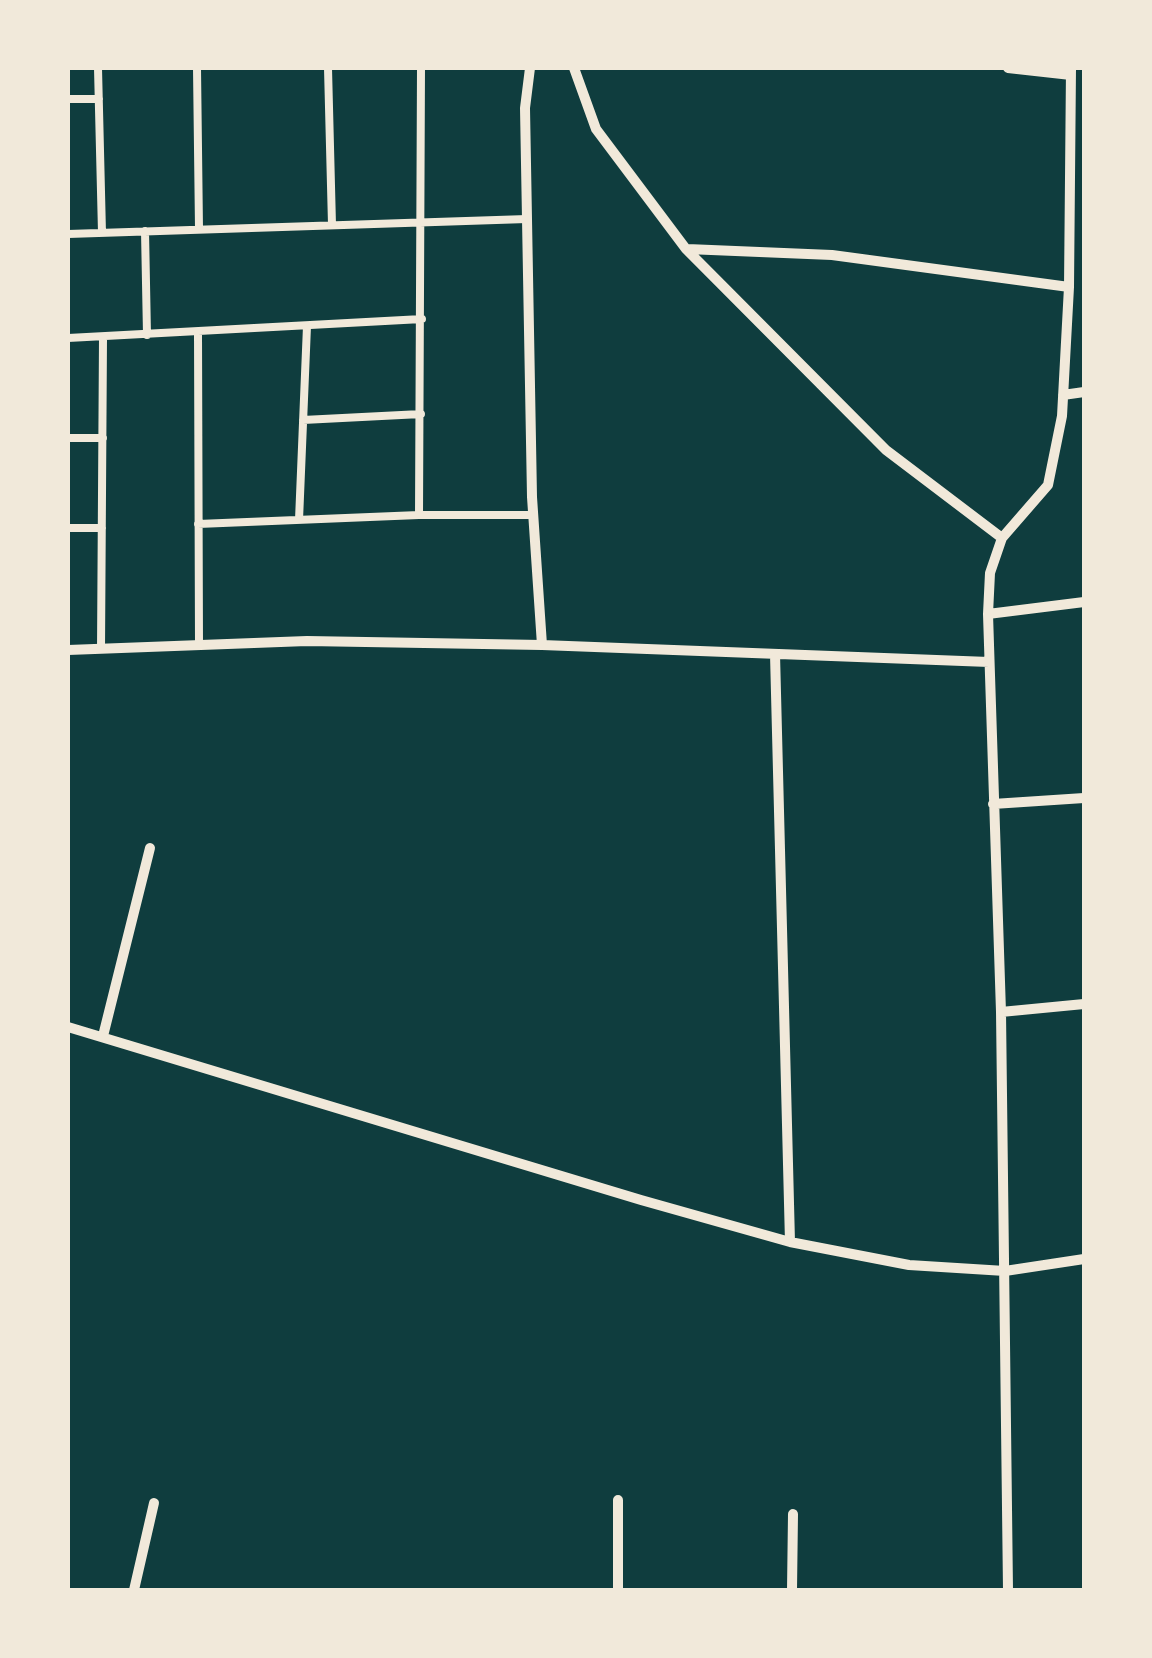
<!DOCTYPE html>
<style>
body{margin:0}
#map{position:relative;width:1152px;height:1658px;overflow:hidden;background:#0f3d3e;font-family:"Titillium Web",sans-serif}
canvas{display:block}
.frame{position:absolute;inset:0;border:70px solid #f1e9da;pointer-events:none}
</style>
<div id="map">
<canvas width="1152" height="1658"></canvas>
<div class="frame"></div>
</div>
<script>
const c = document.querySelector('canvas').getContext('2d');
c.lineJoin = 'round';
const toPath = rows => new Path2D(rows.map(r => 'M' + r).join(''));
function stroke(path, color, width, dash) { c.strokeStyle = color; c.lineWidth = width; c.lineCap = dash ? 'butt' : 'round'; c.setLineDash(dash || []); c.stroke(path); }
stroke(toPath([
 [98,68,102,233],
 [197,68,199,229],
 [328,68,332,225],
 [68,99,99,99],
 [145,231,147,335],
 [68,234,527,219],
 [198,332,199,645],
 [68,338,422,319],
 [303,420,421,414],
 [68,438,103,438],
 [419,515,421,68],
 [299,520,307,326],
 [198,524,419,515,534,515],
 [68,528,102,528],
 [101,649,103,338]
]), '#f1e9da', 8);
stroke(toPath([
 [530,68,525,108,532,497,542,645],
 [574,68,596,129,686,249,886,450,1002,538],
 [1008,68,1071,75],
 [687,249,832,255,1069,287],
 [1063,395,1084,392],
 [988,614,1084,602],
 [68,650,307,641,542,645,989,662],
 [775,654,790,1242],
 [993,804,1084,798],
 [1001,1012,1084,1004],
 [68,1027,641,1200,790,1242,909,1265,1005,1271,1084,1259],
 [103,1036,150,848],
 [618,1500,618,1590],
 [134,1590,154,1503],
 [792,1590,793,1514],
 [1008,1590,1001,1012,988,614,990,573,1002,538,1048,485,1062,416,1069,287,1071,68]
]), '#f1e9da', 10);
</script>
